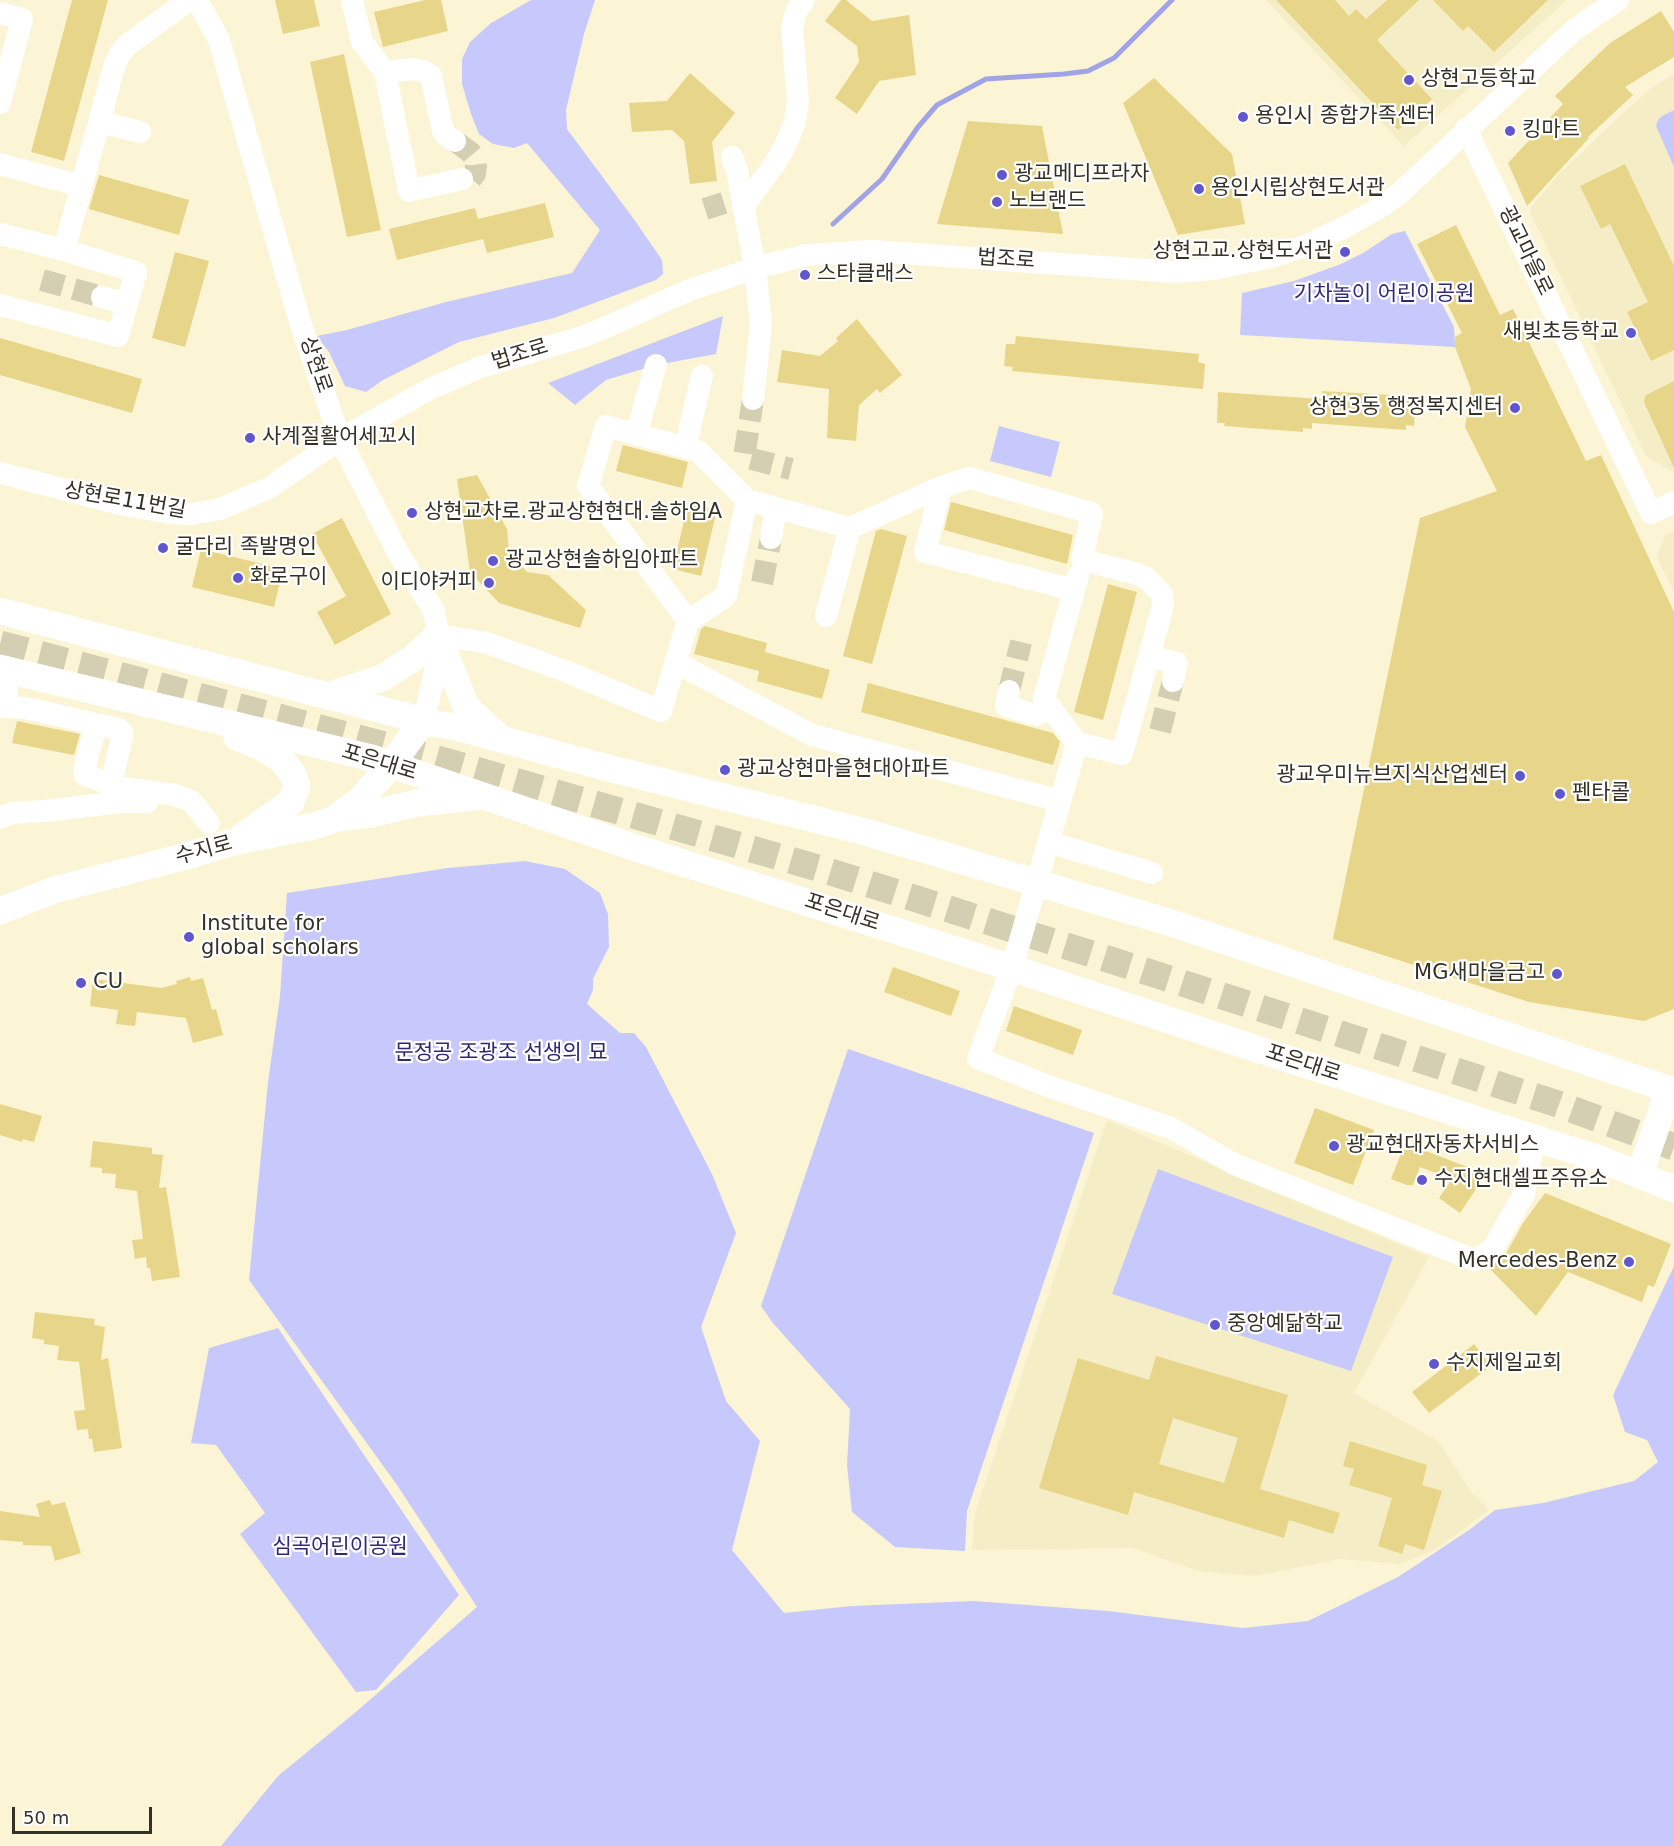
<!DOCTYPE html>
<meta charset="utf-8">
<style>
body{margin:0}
#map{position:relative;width:1674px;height:1846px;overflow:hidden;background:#fcf5d5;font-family:"DejaVu Sans",sans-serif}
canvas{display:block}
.scale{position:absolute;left:12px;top:1807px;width:140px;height:27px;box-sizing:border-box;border:3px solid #343125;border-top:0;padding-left:8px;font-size:18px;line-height:21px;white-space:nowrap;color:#343125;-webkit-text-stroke:4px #fff;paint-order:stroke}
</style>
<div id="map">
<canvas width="1674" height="1846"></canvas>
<div class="scale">50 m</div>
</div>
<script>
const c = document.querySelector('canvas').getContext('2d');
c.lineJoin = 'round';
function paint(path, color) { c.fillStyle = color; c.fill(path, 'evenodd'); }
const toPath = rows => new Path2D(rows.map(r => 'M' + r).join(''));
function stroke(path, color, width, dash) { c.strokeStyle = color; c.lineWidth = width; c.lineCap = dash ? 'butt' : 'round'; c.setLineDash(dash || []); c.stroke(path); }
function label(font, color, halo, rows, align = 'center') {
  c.font = font + ' "DejaVu Sans","Noto Sans KR",sans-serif'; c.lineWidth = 4.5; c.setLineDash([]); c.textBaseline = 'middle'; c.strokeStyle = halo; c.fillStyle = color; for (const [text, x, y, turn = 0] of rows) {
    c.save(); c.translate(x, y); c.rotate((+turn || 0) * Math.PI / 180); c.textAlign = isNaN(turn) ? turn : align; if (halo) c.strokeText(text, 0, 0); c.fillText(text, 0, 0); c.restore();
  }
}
paint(toPath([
 [1266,0,1567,0,1404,146],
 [1674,74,1674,471,1673,472,1646,456,1529,210,1555,178,1627,109,1654,86],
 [1674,531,1674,593,1657,558,1665,535],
 [1107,1120,1429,1257,1354,1393,1438,1441,1473,1494,1489,1510,1435,1550,1399,1564,1339,1559,1254,1576,1198,1571,1133,1548,972,1550,975,1513]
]), '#f5edc5');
paint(toPath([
 [531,0,595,0,584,34,566,110,567,129,636,222,662,260,663,274,656,280,554,318,459,342,383,380,366,392,345,386,329,352,317,336,347,330,446,302,572,273,600,230,527,143,514,148,493,144,479,134,471,114,462,84,462,59,470,42,491,23],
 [1674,110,1674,167,1656,126,1658,120,1662,116],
 [1405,231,1454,327,1455,347,1240,335,1242,293,1294,281,1341,264,1363,253,1392,234],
 [723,316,716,354,656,365,606,380,575,405,548,383],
 [999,426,1060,442,1051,477,990,461],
 [525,861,565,869,600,893,608,914,609,947,593,979,593,990,587,1004,620,1033,634,1033,646,1047,712,1174,736,1233,701,1327,726,1401,760,1441,732,1550,784,1613,852,1606,974,1601,1108,1611,1243,1628,1308,1621,1398,1577,1469,1530,1495,1510,1543,1503,1634,1481,1658,1462,1647,1440,1625,1432,1613,1395,1674,1266,1674,1846,221,1846,278,1776,357,1711,477,1607,397,1485,249,1280,268,1082,280,996,287,893,448,868],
 [848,1049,1094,1133,967,1511,965,1551,895,1547,852,1512,847,1465,850,1409,772,1322,761,1306],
 [1158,1169,1393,1257,1351,1371,1112,1294],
 [278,1328,459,1595,376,1690,356,1692,240,1534,265,1513,216,1445,191,1443,209,1348]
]), '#c7c9fc');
stroke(toPath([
 [833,224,882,179,918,127,937,105,986,79,1064,74,1088,71,1114,58,1172,0]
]), '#a1a3e7', 5);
paint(toPath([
 [72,0,108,0,64,161,31,152],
 [275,0,314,0,320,26,283,34],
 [425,0,441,0,448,31,383,47,374,12],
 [841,0,846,0,872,21,909,15,916,75,879,81,857,114,835,98,859,62,857,46,825,21],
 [1276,0,1335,0,1349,16,1356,9,1366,19,1387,0,1419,0,1377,40,1432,99,1398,130],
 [1433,0,1548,0,1494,52,1468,26,1463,31],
 [1661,11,1674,32,1674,57,1625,87,1633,95,1588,137,1589,138,1527,206,1508,163,1563,104,1555,96,1610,43],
 [344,54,381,230,347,237,310,62],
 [690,73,735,113,712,142,717,181,690,184,684,141,672,130,632,132,629,103,667,101],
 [1154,78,1232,154,1245,224,1178,235,1123,103],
 [968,121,1042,126,1063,234,937,224],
 [1625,164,1674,266,1674,350,1651,361,1627,312,1648,302,1610,224,1601,229,1580,186],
 [99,175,189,200,179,235,89,209],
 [545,203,554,237,487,253,483,239,397,260,389,229,475,208,478,219],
 [1456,225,1500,315,1513,309,1586,461,1601,455,1674,612,1674,1009,1644,1021,1529,1002,1333,939,1420,518,1497,491,1465,427,1471,389,1455,347,1455,337,1462,333,1417,244],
 [175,252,209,261,185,347,152,338],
 [857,319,902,375,880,393,877,389,859,405,856,441,827,438,829,389,777,382,782,350,820,356,838,341,836,338],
 [1016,336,1199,354,1198,362,1205,364,1203,389,1012,371,1013,367,1004,366,1006,344,1015,344],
 [0,338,142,379,132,413,0,375],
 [1674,381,1674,468,1644,402,1646,395],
 [1322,391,1409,396,1409,404,1415,404,1414,426,1406,425,1406,430,1312,423,1312,429,1303,428,1303,432,1224,426,1225,423,1217,423,1218,392,1321,399],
 [623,445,688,462,682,488,616,471],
 [477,475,507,529,509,551,527,572,548,575,586,610,580,628,499,603,470,572,457,479],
 [951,502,1073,535,1067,564,944,530],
 [688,503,717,510,701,576,673,569],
 [342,518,391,614,335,645,317,612,346,596,312,534],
 [881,529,907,536,872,664,843,656,876,531],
 [201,549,283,569,274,607,192,587],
 [1108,584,1137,592,1103,720,1074,712],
 [705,626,767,643,765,652,830,670,822,699,757,681,759,671,694,654,701,629],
 [868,683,1053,733,1060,742,1053,765,861,712],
 [17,721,80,734,74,755,12,743],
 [893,967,960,991,951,1016,884,992],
 [190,977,191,981,203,978,212,1010,216,1009,223,1035,193,1043,186,1018,137,1012,135,1026,116,1024,118,1010,90,1006,93,979,161,988,177,984,176,981],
 [1014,1006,1082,1030,1073,1055,1006,1031],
 [0,1104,42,1116,34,1142,23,1139,22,1142,0,1135],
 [1315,1108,1374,1130,1353,1185,1294,1163],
 [93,1141,152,1148,152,1154,163,1155,159,1188,166,1187,180,1277,152,1281,150,1268,147,1268,146,1257,135,1259,132,1240,143,1239,137,1191,115,1188,116,1174,102,1173,102,1168,90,1167],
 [1405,1143,1486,1174,1460,1213,1439,1198,1452,1179,1420,1167,1413,1185,1407,1185,1391,1179],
 [1545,1193,1671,1244,1654,1287,1648,1285,1642,1302,1568,1272,1536,1316,1489,1268,1504,1257,1523,1223],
 [35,1312,95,1319,94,1325,105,1327,101,1360,108,1358,122,1448,94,1452,92,1439,89,1439,88,1429,77,1430,74,1411,85,1410,79,1362,57,1360,59,1346,44,1344,44,1340,32,1338],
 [1474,1344,1491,1366,1429,1413,1412,1392],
 [1156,1356,1288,1395,1260,1489,1340,1513,1333,1534,1289,1520,1284,1538,1134,1492,1128,1515,1039,1488,1078,1358,1149,1380],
 [1173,1418,1238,1438,1224,1483,1159,1464],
 [1350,1441,1427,1465,1422,1485,1442,1491,1424,1550,1405,1544,1402,1554,1378,1546,1392,1498,1349,1485,1354,1469,1343,1466],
 [50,1500,52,1505,65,1502,81,1553,55,1561,51,1546,23,1545,23,1542,0,1540,0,1511,40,1517,36,1504]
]), '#e7d689');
stroke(toPath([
 [455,141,470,152,475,158,476,166,475,174,471,179],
 [705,209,724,203],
 [42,280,102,297],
 [753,399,744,457,791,469],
 [762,583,771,538],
 [1009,691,1021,642],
 [1160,731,1173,681]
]), '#d4ceb2', 22, [22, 11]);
stroke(toPath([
 [0,644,434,758,818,868,1095,955,1555,1103,1674,1147]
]), '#d4ceb2', 27, [27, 14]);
stroke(toPath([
 [197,0,219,40,301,325,340,439,397,551,434,611,438,635,435,671,424,720],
 [352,0,362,42,385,72,409,191,462,179],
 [0,13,22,19,0,103],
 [385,72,413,69,423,71,431,76,443,131,448,137,455,141],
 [99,122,140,132],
 [1466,129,1651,513,1674,502],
 [732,157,737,171,755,268,761,324,753,399],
 [0,164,81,186],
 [743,207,774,165,785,146,795,122,798,102,792,28,796,12,804,0],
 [0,234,64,250,136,272,118,336,0,305],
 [64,250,115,64,120,54,127,45,189,0],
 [102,297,127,304],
 [636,435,656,365],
 [685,448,702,376],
 [0,473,124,505,170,513,192,514,220,509,269,488,340,439,430,389,478,368,588,335,692,289,755,268,807,255,871,251,1177,272,1214,269,1271,257,1307,245,1345,227,1381,207,1400,193,1574,30,1618,0],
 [941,487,925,552,1074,590],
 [771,538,776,508],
 [826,616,850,528],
 [688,621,726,596,747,500],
 [438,635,487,643,565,671,661,711,688,621,588,486,606,426,698,451,747,500,850,528,941,487,970,478,1092,513,1082,560,1134,573,1146,578,1162,594,1163,606,1122,754,1077,743,1012,968,978,1058,1048,1086,1171,1128,1234,1164,1474,1260,1492,1250,1524,1194,1534,1138],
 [1149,656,1177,663,1173,681],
 [675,662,812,735,1060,801],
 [9,670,5,707,26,708,96,724,84,771,85,775,117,787,175,795,191,801,209,823],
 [1009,691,1006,706,1036,715,1051,708],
 [96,724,119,729,123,734,114,771],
 [1077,743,1044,699,1078,576],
 [0,818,12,813,45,811,120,802,147,802],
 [1048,842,1152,873]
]), '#fff', 22);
stroke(toPath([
 [0,611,436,724,456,727,604,767,862,831,1165,921,1674,1091],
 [0,668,372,758,630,846,972,955,1260,1050,1600,1159,1674,1189],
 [327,696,382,678,412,659,438,635,466,707,497,735],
 [237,737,261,747,282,760,292,773,297,786,291,802,243,836],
 [338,818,371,814,417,803,475,797],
 [0,911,54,890,183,857,233,842,314,826,334,819,360,800,391,765,424,720],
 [1640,1174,1669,1089]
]), '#fff', 27);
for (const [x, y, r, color] of [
 [1409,80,6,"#6156ce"],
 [1243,117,6,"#6156ce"],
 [1510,131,6,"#6156ce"],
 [1002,175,6,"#6156ce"],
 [1199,189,6,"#6156ce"],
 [997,202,6,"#6156ce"],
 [1345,252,6,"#6156ce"],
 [805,275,6,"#6156ce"],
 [1631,333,6,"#6156ce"],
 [1515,408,6,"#6156ce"],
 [250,438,6,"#6156ce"],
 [412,513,6,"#6156ce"],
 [163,548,6,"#6156ce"],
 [493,561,6,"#6156ce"],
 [238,578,6,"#6156ce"],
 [489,583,6,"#6156ce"],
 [725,770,6,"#6156ce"],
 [1520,776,6,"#6156ce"],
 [1560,794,6,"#6156ce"],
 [189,937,6,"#6156ce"],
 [1557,974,6,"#6156ce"],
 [81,983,6,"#6156ce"],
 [1334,1146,6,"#6156ce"],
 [1422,1180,6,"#6156ce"],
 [1629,1262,6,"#6156ce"],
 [1215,1325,6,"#6156ce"],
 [1434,1364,6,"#6156ce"]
]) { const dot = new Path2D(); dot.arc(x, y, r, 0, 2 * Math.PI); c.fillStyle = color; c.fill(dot); stroke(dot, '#fff', 2); }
label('21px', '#343125', '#fff', [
 ["상현고등학교",1421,80],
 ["용인시 종합가족센터",1255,117],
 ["킹마트",1522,131],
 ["광교메디프라자",1014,175],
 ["용인시립상현도서관",1211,189],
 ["노브랜드",1009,202],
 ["상현고교.상현도서관",1333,252,"right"],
 ["스타클래스",817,275],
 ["새빛초등학교",1619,333,"right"],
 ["상현3동 행정복지센터",1503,408,"right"],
 ["사계절활어세꼬시",262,438],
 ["상현교차로.광교상현현대.솔하임A",424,513],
 ["굴다리 족발명인",175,548],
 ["광교상현솔하임아파트",505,561],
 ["화로구이",250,578],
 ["이디야커피",477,583,"right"],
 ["광교상현마을현대아파트",737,770],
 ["광교우미뉴브지식산업센터",1508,776,"right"],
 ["펜타콜",1572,794],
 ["Institute for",201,925],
 ["global scholars",201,949],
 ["MG새마을금고",1545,974,"right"],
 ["CU",93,983],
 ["광교현대자동차서비스",1346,1146],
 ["수지현대셀프주유소",1434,1180],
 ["Mercedes-Benz",1617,1262,"right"],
 ["중앙예닮학교",1227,1325],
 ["수지제일교회",1446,1364]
], 'left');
label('21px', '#343125', '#fff', [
 ["광교마을로",1525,251,64],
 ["법조로",1006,260,4],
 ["법조로",520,355,-17],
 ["상현로",315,365,71],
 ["상현로11번길",125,501,10],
 ["포은대로",379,763,17],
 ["수지로",204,851,-15],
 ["포은대로",842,913,18],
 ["포은대로",1303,1064,18]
]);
label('21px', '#312876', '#fff', [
 ["기차놀이 어린이공원",1384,295],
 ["문정공 조광조 선생의 묘",501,1054],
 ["심곡어린이공원",340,1548]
]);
</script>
